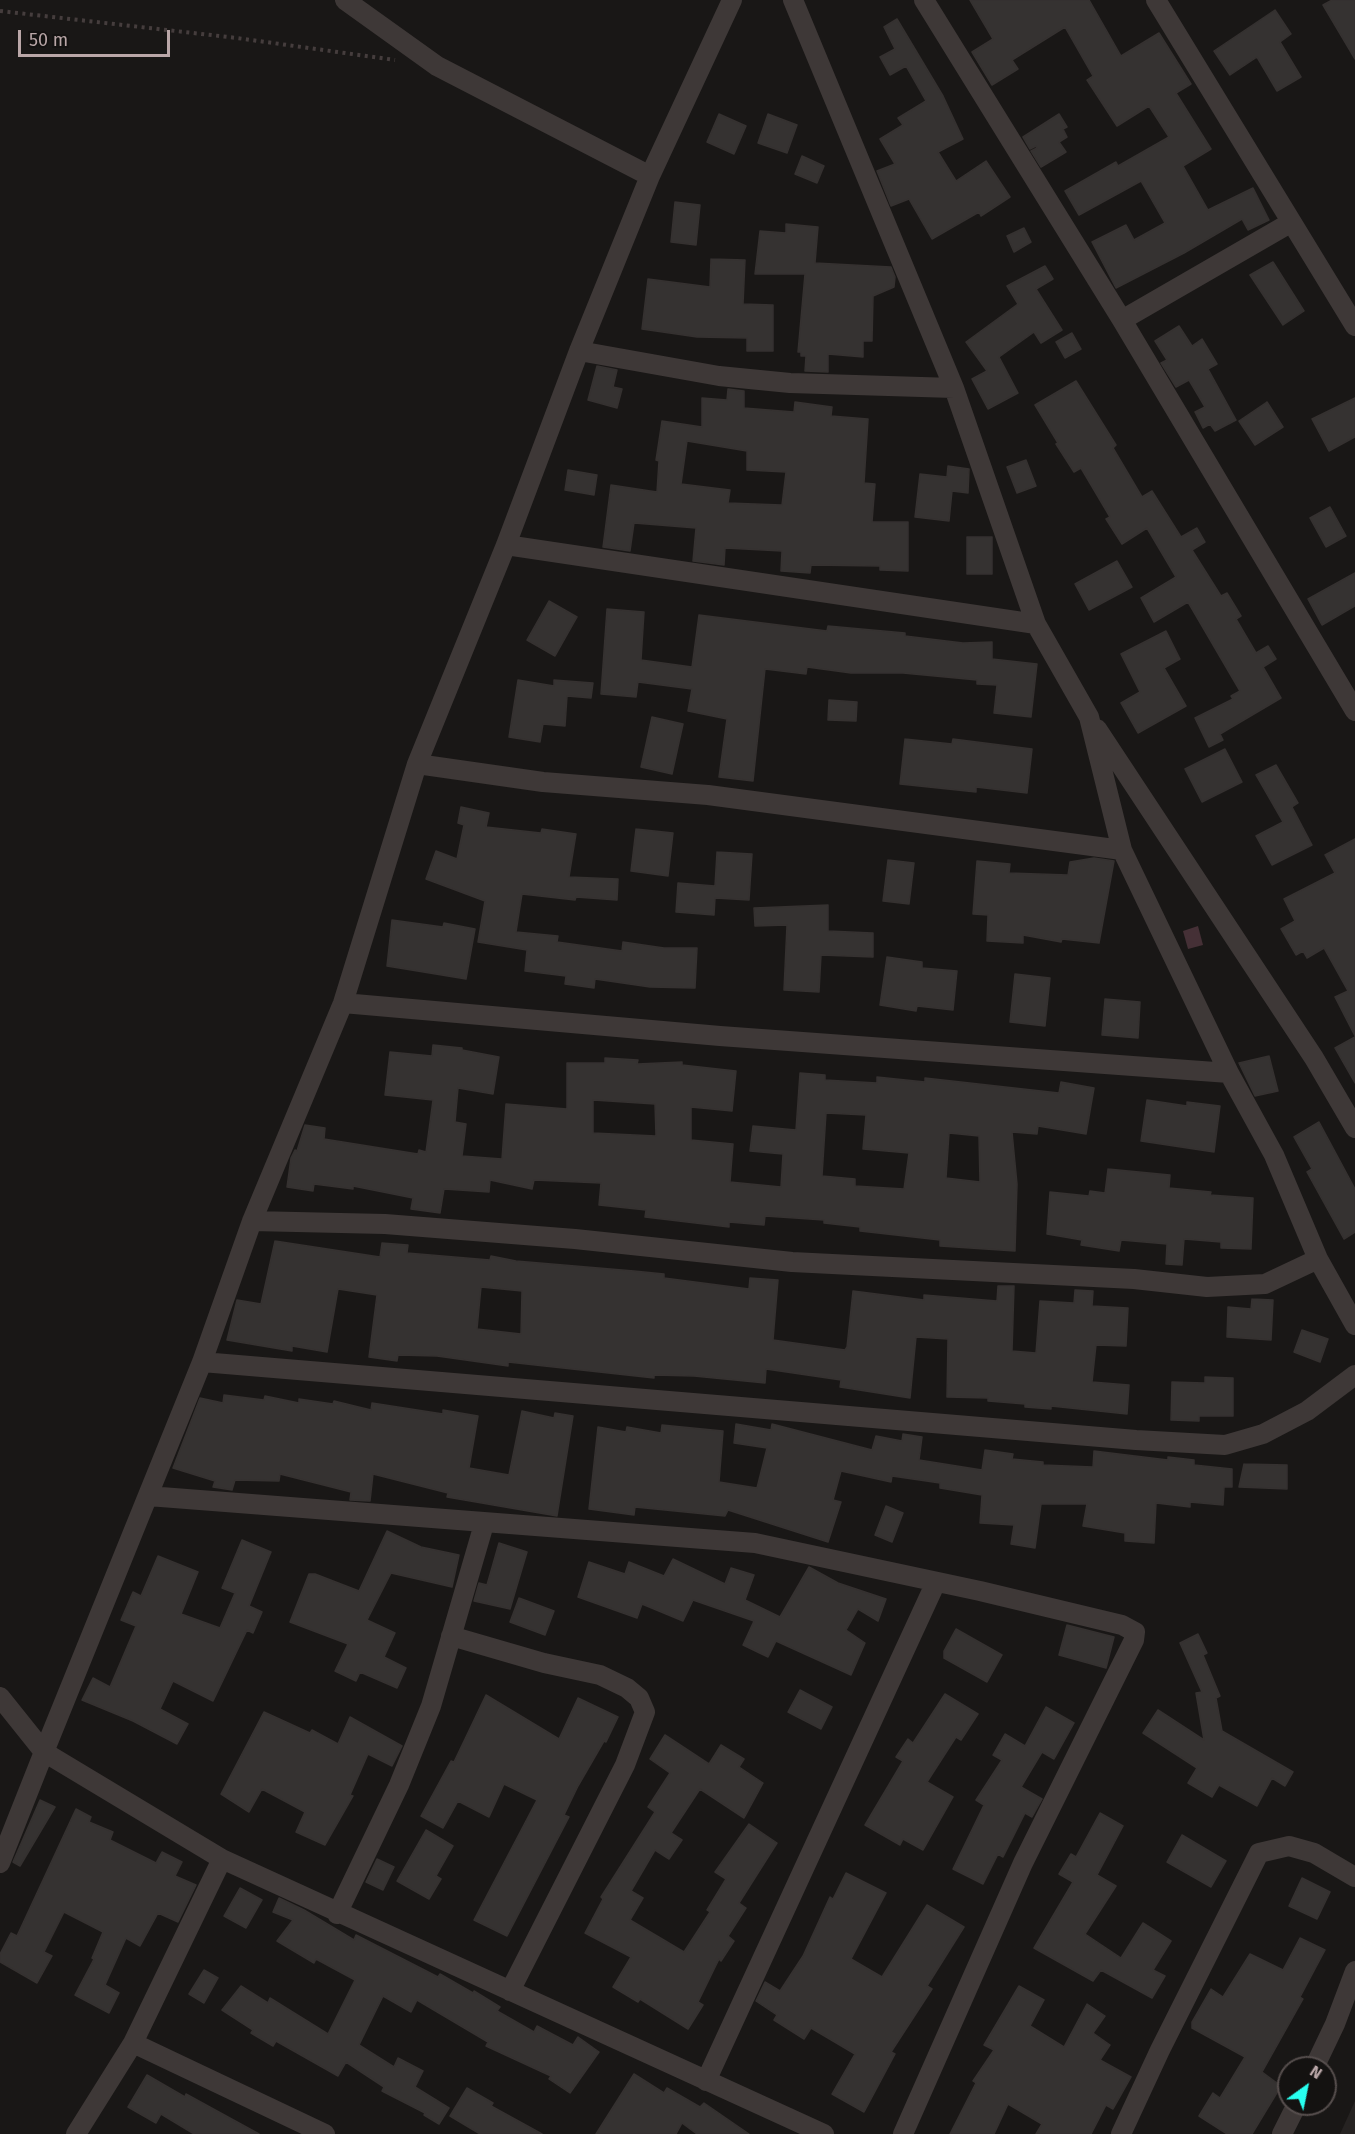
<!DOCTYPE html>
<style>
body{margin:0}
#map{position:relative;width:1355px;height:2134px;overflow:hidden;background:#191716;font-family:"Fira Sans",sans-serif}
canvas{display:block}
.north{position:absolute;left:1277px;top:2056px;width:60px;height:60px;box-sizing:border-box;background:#141211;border:2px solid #564e4d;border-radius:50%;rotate:33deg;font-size:16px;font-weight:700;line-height:24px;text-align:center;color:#baa7a8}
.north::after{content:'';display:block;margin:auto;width:21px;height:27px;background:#28fff0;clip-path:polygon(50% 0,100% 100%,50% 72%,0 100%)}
.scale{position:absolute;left:18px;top:30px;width:152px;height:27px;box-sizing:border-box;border:3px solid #baa7a8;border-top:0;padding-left:8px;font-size:18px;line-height:21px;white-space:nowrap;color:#baa7a8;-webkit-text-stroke:4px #141211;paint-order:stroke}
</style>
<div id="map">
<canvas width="1355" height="2134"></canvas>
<div class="north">N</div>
<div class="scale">50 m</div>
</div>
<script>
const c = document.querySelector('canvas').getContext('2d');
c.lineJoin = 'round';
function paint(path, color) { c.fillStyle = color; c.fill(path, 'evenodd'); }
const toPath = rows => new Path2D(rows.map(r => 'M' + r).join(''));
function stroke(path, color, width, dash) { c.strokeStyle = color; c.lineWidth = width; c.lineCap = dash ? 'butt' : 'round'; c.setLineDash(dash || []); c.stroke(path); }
paint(toPath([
 [1355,2101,1355,2134,1340,2134]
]), '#262322');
paint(toPath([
 [1198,926,1203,945,1188,949,1183,931]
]), '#453036');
const building = toPath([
 [970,0,1089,0,1121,56,1159,33,1191,84,1176,93,1211,149,1183,166,1208,210,1253,188,1269,220,1248,230,1242,219,1184,253,1116,288,1092,242,1126,225,1134,240,1165,223,1141,181,1079,215,1065,191,1116,162,1118,166,1169,137,1149,106,1117,126,1087,80,1093,76,1065,27,1012,60,1018,69,992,85,972,52,993,39,970,0],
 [1332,0,1355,0,1355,59,1323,5,1332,0],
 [1275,10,1291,34,1280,42,1301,77,1277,91,1257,57,1230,75,1214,51,1275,10],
 [897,19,943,96,963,139,938,152,956,181,986,161,1010,197,981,216,979,212,932,239,909,199,891,206,877,171,895,164,880,139,903,125,898,118,926,101,906,66,890,75,880,57,895,49,884,27,897,19],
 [719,114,746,126,734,154,707,142,719,114],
 [768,114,797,125,787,153,758,143,768,114],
 [1059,114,1067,127,1063,129,1067,137,1059,142,1066,152,1041,167,1031,151,1037,148,1036,146,1030,149,1023,137,1059,114],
 [802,156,824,166,817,183,795,174,802,156],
 [675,202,700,205,696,245,671,242,675,202],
 [786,224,818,227,815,263,891,267,895,277,894,287,873,296,872,341,863,341,863,357,828,354,828,372,805,371,806,356,801,356,801,352,798,352,805,274,755,274,760,231,786,233,786,224],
 [1024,228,1031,242,1014,252,1007,236,1024,228],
 [711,259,745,260,743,304,773,305,773,351,747,351,747,338,697,337,642,329,648,279,710,287,711,259],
 [1273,262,1304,311,1283,325,1250,275,1273,262],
 [1045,266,1053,279,1036,289,1062,330,1041,343,1034,332,999,357,1018,393,988,409,972,379,987,371,966,342,1018,304,1007,286,1045,266],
 [1179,326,1192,346,1202,339,1217,364,1208,369,1236,420,1215,431,1210,424,1203,428,1195,412,1205,407,1189,380,1176,387,1161,363,1167,360,1155,341,1179,326],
 [1072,333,1081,349,1065,358,1056,342,1072,333],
 [597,366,617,370,613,387,622,389,617,408,588,400,597,366],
 [1076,381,1116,445,1113,448,1142,497,1152,491,1181,537,1197,528,1205,542,1192,550,1221,596,1227,593,1241,616,1236,619,1256,653,1268,646,1276,659,1263,667,1281,698,1220,734,1223,740,1209,747,1195,718,1233,699,1231,696,1240,691,1188,602,1154,622,1141,598,1176,577,1147,528,1122,544,1106,519,1110,517,1081,468,1074,472,1056,444,1058,443,1035,405,1076,381],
 [728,389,744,391,744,408,794,412,795,402,832,407,831,416,868,419,864,483,875,484,872,522,908,522,908,571,880,570,880,566,811,565,810,573,781,571,782,551,725,548,724,565,693,561,696,528,634,523,630,551,603,547,611,485,657,492,659,461,656,460,662,421,702,427,702,398,727,400,728,389],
 [687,441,747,451,747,470,786,472,782,505,728,503,730,490,681,484,687,441],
 [1355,398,1355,437,1329,451,1312,419,1355,398],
 [1267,402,1283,427,1255,445,1239,421,1267,402],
 [1026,460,1036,486,1017,493,1007,467,1026,460],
 [948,466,969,469,968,493,952,491,949,521,915,517,920,474,947,477,948,466],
 [568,470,597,475,594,495,565,490,568,470],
 [1330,507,1346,536,1326,547,1310,518,1330,507],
 [967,537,992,537,992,574,967,574,967,537],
 [1117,561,1132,587,1089,610,1075,584,1117,561],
 [1355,573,1355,606,1322,625,1308,599,1355,573],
 [549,601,577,617,555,656,527,640,549,601],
 [607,609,644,612,641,660,692,667,699,615,827,631,828,626,905,633,905,636,963,643,992,642,992,659,1037,664,1031,717,994,713,997,685,977,684,977,680,903,673,851,673,807,667,806,674,765,669,753,781,719,777,727,719,688,711,692,689,638,682,636,697,601,694,607,609],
 [1166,631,1180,659,1164,668,1186,706,1138,733,1121,703,1140,692,1121,654,1166,631],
 [518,680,554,686,554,680,593,683,591,698,567,696,565,726,543,724,540,742,509,737,518,680],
 [829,700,857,702,856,721,828,720,829,700],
 [652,717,683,724,672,774,641,767,652,717],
 [905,739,952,744,953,739,1032,749,1027,793,976,787,976,792,900,784,905,739],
 [1225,749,1242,782,1202,802,1185,769,1225,749],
 [1276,765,1298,803,1292,807,1312,845,1272,865,1256,836,1283,822,1256,775,1276,765],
 [461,807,489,813,486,827,541,833,542,829,576,834,569,877,618,879,617,900,576,897,575,900,522,894,516,932,558,936,557,942,622,951,623,942,664,948,697,948,695,988,650,987,595,979,594,988,565,984,566,976,525,971,527,950,478,942,485,901,426,879,436,851,457,859,464,825,458,823,461,807],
 [636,829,673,833,668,876,631,871,636,829],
 [1355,839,1355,1036,1335,997,1348,991,1324,948,1307,958,1303,951,1296,955,1281,929,1295,921,1284,899,1335,873,1325,855,1355,839],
 [717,852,752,854,749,900,715,898,714,915,676,912,678,883,715,886,717,852],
 [1094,858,1114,861,1099,943,1062,939,1061,942,1023,935,1023,943,987,941,988,915,973,914,977,861,1010,864,1009,873,1068,875,1070,862,1094,858],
 [888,860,914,863,909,904,883,901,888,860],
 [828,905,828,931,873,933,873,957,821,955,819,992,784,990,787,925,755,926,754,908,828,905],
 [392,920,443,927,444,923,475,929,466,979,387,966,392,920],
 [887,957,922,962,922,968,957,971,953,1010,917,1006,916,1011,880,1005,887,957],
 [1015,974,1050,978,1045,1026,1010,1022,1015,974],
 [1105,999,1140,1002,1138,1038,1102,1035,1105,999],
 [1355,1037,1355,1083,1335,1048,1355,1037],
 [433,1045,462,1048,462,1050,499,1057,493,1094,458,1088,455,1122,466,1124,462,1156,502,1159,506,1104,567,1109,567,1063,605,1063,605,1058,638,1060,637,1064,682,1062,682,1065,736,1071,732,1111,691,1107,691,1140,733,1144,730,1182,781,1187,783,1154,750,1151,753,1126,796,1130,800,1073,825,1075,825,1080,877,1083,877,1077,925,1082,925,1078,1059,1093,1061,1082,1094,1088,1086,1134,1038,1126,1037,1134,1012,1132,1017,1184,1015,1251,940,1246,940,1240,860,1231,860,1227,824,1223,824,1220,765,1216,764,1225,729,1222,729,1227,645,1217,646,1210,599,1205,601,1183,534,1180,532,1189,490,1180,489,1192,444,1189,440,1213,411,1209,413,1198,353,1186,353,1189,314,1184,313,1191,287,1187,291,1158,295,1150,297,1151,305,1125,325,1128,324,1139,418,1154,419,1150,426,1152,433,1100,385,1095,390,1052,432,1056,433,1045],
 [593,1100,655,1104,656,1136,593,1133,593,1100],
 [826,1113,866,1115,863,1149,909,1153,904,1189,855,1186,855,1179,822,1176,826,1113],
 [949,1133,979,1136,980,1182,946,1178,949,1133],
 [1269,1056,1278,1091,1255,1096,1239,1063,1269,1056],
 [1147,1100,1187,1106,1187,1102,1220,1106,1214,1152,1141,1141,1147,1100],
 [1319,1122,1355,1189,1355,1232,1344,1239,1307,1172,1312,1169,1294,1137,1319,1122],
 [1108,1169,1170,1175,1169,1188,1211,1192,1210,1195,1253,1198,1251,1249,1221,1248,1221,1242,1184,1239,1182,1265,1166,1264,1167,1244,1121,1240,1119,1251,1081,1245,1082,1240,1047,1234,1050,1192,1089,1196,1090,1191,1105,1193,1108,1169],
 [275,1241,380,1257,382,1243,408,1245,407,1253,490,1260,491,1256,516,1261,634,1271,664,1274,664,1278,749,1289,750,1278,778,1280,773,1340,845,1350,847,1347,853,1291,924,1300,924,1295,997,1301,998,1286,1014,1286,1012,1351,1036,1353,1040,1301,1074,1303,1075,1290,1093,1291,1092,1306,1128,1308,1126,1346,1096,1345,1092,1382,1129,1385,1127,1414,1051,1406,1051,1409,1025,1407,1025,1404,988,1401,988,1398,947,1397,948,1339,916,1337,910,1398,840,1387,841,1380,766,1369,765,1383,694,1376,654,1375,654,1378,508,1362,508,1366,437,1356,398,1355,397,1361,369,1357,377,1295,338,1289,327,1352,292,1346,292,1351,227,1340,237,1300,261,1304,275,1241],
 [481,1287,522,1291,521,1334,477,1329,481,1287],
 [1252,1299,1273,1300,1271,1340,1227,1337,1228,1307,1251,1309,1252,1299],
 [1302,1330,1328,1339,1320,1362,1294,1352,1302,1330],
 [1205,1377,1233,1378,1233,1416,1199,1416,1199,1421,1171,1420,1172,1382,1205,1383,1205,1377],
 [224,1395,264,1400,265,1396,299,1403,299,1399,333,1404,334,1401,371,1410,372,1403,443,1414,443,1410,478,1416,469,1468,509,1475,522,1411,554,1418,555,1413,573,1416,557,1516,447,1497,448,1493,373,1474,370,1501,350,1500,351,1492,280,1474,279,1481,235,1480,232,1490,213,1487,215,1481,173,1468,200,1398,223,1403,224,1395],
 [736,1424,771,1430,772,1424,872,1450,876,1436,902,1441,903,1434,922,1437,919,1460,982,1470,985,1450,1013,1454,1012,1459,1043,1462,1043,1465,1093,1467,1094,1451,1168,1460,1168,1457,1194,1460,1194,1465,1232,1469,1232,1487,1224,1487,1223,1505,1190,1502,1190,1507,1156,1503,1154,1543,1125,1541,1125,1533,1083,1526,1087,1504,1041,1504,1035,1548,1011,1544,1014,1525,980,1523,982,1495,940,1488,940,1483,892,1476,891,1482,841,1471,833,1500,841,1502,828,1542,728,1510,725,1516,635,1507,634,1515,589,1509,598,1427,626,1432,627,1427,661,1433,662,1425,723,1431,719,1482,757,1488,767,1448,734,1443,736,1424],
 [1244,1464,1287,1465,1287,1489,1239,1487,1244,1464],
 [886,1506,903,1513,892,1542,875,1535,886,1506],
 [387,1531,421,1547,459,1555,452,1587,391,1573,367,1620,395,1633,384,1657,406,1668,397,1688,360,1672,356,1681,335,1671,348,1644,290,1622,309,1574,315,1574,359,1591,387,1531],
 [242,1540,271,1552,249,1606,262,1612,253,1633,247,1630,213,1701,173,1681,160,1709,188,1724,177,1744,133,1721,82,1700,93,1678,110,1687,136,1626,121,1620,133,1592,141,1596,158,1556,198,1572,181,1614,220,1628,235,1593,222,1588,242,1540],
 [499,1543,527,1552,510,1609,474,1601,479,1583,487,1585,499,1543],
 [673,1559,725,1584,731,1568,754,1575,745,1600,780,1617,809,1567,838,1583,886,1599,878,1621,858,1609,846,1630,865,1643,851,1675,776,1641,768,1657,743,1645,754,1621,693,1600,683,1621,642,1604,637,1618,578,1597,589,1562,625,1574,629,1562,664,1576,673,1559],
 [519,1598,554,1611,545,1635,510,1622,519,1598],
 [1067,1625,1114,1637,1106,1668,1059,1655,1067,1625],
 [956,1629,1002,1655,987,1682,944,1658,944,1651,956,1629],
 [1198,1634,1207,1653,1203,1655,1220,1696,1216,1698,1222,1731,1293,1772,1285,1786,1272,1778,1257,1806,1219,1785,1212,1797,1188,1783,1197,1768,1143,1733,1158,1710,1204,1740,1196,1693,1202,1692,1180,1643,1198,1634],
 [800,1690,832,1707,821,1729,788,1712,800,1690],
 [945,1694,978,1714,961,1740,956,1737,927,1782,953,1797,923,1850,903,1839,900,1845,865,1825,903,1761,896,1757,908,1739,913,1743,945,1694],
 [486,1695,559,1739,578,1698,618,1717,606,1742,604,1741,578,1786,564,1815,569,1817,507,1936,474,1920,537,1800,504,1784,489,1817,458,1801,443,1828,421,1816,451,1761,454,1762,486,1695],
 [1046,1707,1074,1723,1054,1759,1042,1752,1021,1787,1042,1799,1032,1817,1025,1813,1003,1857,998,1854,983,1884,953,1869,984,1805,976,1800,1002,1760,993,1755,1005,1734,1025,1746,1046,1707],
 [264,1712,310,1733,312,1730,338,1744,350,1717,402,1746,392,1766,368,1754,350,1795,353,1796,325,1845,296,1832,305,1812,262,1789,249,1812,221,1794,264,1712],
 [665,1735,709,1764,721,1745,744,1759,739,1767,763,1783,744,1818,700,1789,671,1833,682,1840,669,1859,655,1850,631,1891,643,1898,630,1920,684,1952,710,1912,707,1910,726,1879,715,1872,749,1824,777,1843,739,1903,746,1908,728,1936,734,1941,721,1961,719,1959,698,2002,703,2005,688,2029,640,1999,638,2002,613,1987,631,1957,585,1933,603,1899,601,1897,655,1812,648,1807,670,1773,650,1759,665,1735],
 [40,1800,55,1807,20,1866,13,1862,40,1800],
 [76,1809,91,1817,89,1822,113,1832,110,1840,156,1863,162,1852,182,1862,175,1876,196,1885,178,1922,158,1913,140,1946,126,1938,105,1985,119,1993,109,2013,75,1995,94,1959,92,1958,103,1932,64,1912,44,1952,52,1956,37,1983,0,1962,0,1954,11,1933,17,1936,76,1809],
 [1100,1813,1123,1826,1097,1875,1116,1886,1085,1934,1121,1958,1143,1923,1171,1941,1153,1970,1165,1976,1152,1998,1101,1970,1093,1981,1034,1948,1073,1882,1059,1874,1071,1854,1076,1857,1100,1813],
 [426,1830,453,1846,436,1876,441,1879,429,1899,397,1881,426,1830],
 [1182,1835,1226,1861,1211,1887,1167,1862,1182,1835],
 [377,1859,394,1867,383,1890,366,1882,377,1859],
 [846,1873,886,1893,851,1959,882,1977,927,1905,964,1927,927,1986,932,1989,891,2052,895,2054,864,2112,832,2094,855,2054,811,2028,804,2039,774,2020,777,2015,756,2001,765,1982,780,1991,803,1956,830,1897,833,1899,846,1873],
 [1302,1878,1330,1892,1317,1919,1289,1906,1302,1878],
 [240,1888,262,1900,246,1928,224,1916,240,1888],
 [279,1898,304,1910,354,1940,356,1935,438,1977,440,1974,473,1993,474,1991,500,2007,497,2011,534,2032,537,2026,573,2045,578,2037,599,2052,570,2093,549,2079,551,2076,486,2046,488,2042,417,2000,411,2012,383,1996,359,2045,394,2067,398,2058,423,2071,415,2087,449,2108,439,2124,424,2115,425,2113,382,2091,384,2087,346,2062,338,2076,276,2041,273,2046,251,2033,253,2030,222,2010,241,1986,268,2003,270,1998,328,2034,355,1980,316,1959,314,1963,277,1941,293,1920,273,1912,279,1898],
 [1300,1938,1325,1950,1300,1997,1303,1999,1262,2072,1281,2086,1252,2134,1227,2134,1199,2116,1213,2093,1220,2098,1245,2057,1192,2028,1192,2022,1211,1989,1223,1997,1250,1954,1283,1970,1300,1938],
 [204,1970,218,1978,204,2003,189,1994,204,1970],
 [1019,1986,1044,2000,1030,2026,1064,2047,1087,2004,1105,2016,1093,2033,1110,2045,1100,2060,1131,2077,1113,2109,1106,2105,1091,2134,1036,2134,1042,2124,1008,2104,994,2134,950,2134,976,2083,973,2081,994,2050,984,2045,1019,1986],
 [634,2074,664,2093,667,2088,700,2107,704,2103,749,2134,697,2134,682,2123,676,2134,596,2134,634,2074],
 [147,2075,185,2097,186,2094,259,2134,194,2134,161,2114,156,2123,128,2107,147,2075],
 [467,2088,493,2103,491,2106,542,2134,480,2134,450,2116,467,2088]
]);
paint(building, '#353231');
stroke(building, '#353130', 1.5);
stroke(toPath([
 [0,11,237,38,395,60]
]), '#453d3d', 4, [3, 4.5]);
stroke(toPath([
 [345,0,437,66,650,176],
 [793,0,954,388,1036,624,1089,717,1122,850,1229,1073,1274,1155,1318,1259,1355,1325],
 [924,0,1122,320,1355,711],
 [1156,0,1355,326],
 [1122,320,1290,223],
 [579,351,719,376,790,383,954,388],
 [506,545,1036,624],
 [1097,729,1314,1058,1355,1128],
 [417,764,543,782,708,795,1122,850],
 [343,1003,720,1036,1229,1073],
 [252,1221,385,1224,575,1239,792,1262,1134,1279,1207,1287,1265,1284,1318,1259],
 [202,1362,1136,1440,1225,1445,1263,1434,1307,1411,1355,1375],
 [148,1496,755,1543,980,1591,1122,1625,1135,1632,1134,1640,1023,1863,903,2134],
 [451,1636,544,1663,600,1675,627,1688,639,1698,645,1712,625,1765,510,1991],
 [0,1697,44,1752,202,1362,252,1221,343,1003,417,764,506,545,579,351,650,176,732,0],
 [0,1863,44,1752,222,1859,824,2134],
 [337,1914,399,1785,431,1706,484,1524],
 [133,2043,325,2134],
 [1314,2068,1335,2024,1355,1971],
 [706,2081,936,1582],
 [76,2134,133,2043,222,1859],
 [1121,2134,1160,2050,1259,1853,1289,1846,1314,1853,1355,1877],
 [1282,2134,1297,2104]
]), '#3e3837', 20);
</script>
